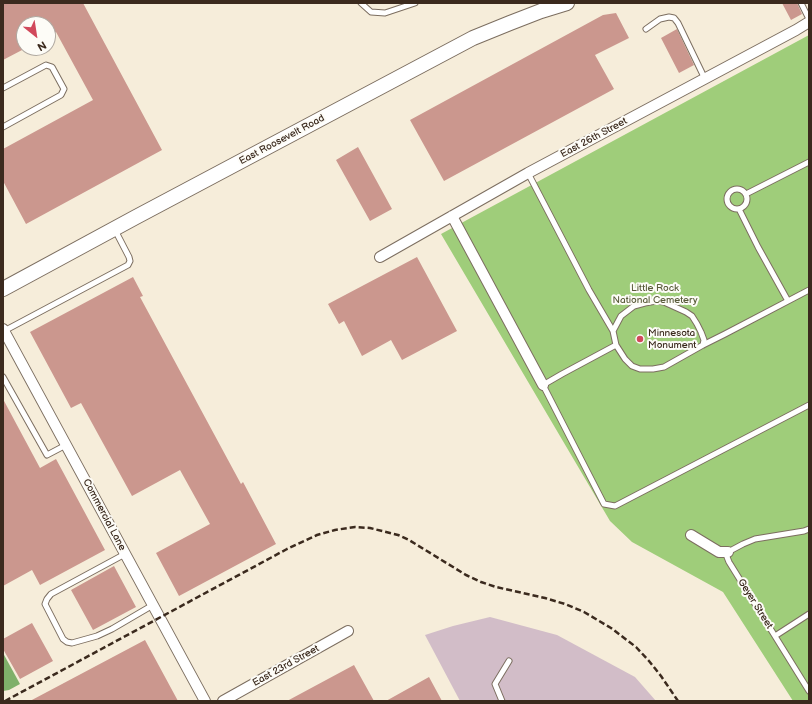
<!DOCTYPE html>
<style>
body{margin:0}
#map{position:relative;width:812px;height:704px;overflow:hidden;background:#f6edda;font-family:"Balsamiq Sans",sans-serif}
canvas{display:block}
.frame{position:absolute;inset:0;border:4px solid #3b2a1e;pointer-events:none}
.north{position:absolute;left:16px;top:16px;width:40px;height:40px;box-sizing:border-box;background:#fdfcf7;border:1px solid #afa8a0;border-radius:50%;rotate:150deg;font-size:11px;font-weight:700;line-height:16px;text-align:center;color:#3b2a1e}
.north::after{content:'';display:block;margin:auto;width:14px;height:18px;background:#d1495b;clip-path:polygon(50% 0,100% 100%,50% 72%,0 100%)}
</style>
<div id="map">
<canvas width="812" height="704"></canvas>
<div class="frame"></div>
<div class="north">N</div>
</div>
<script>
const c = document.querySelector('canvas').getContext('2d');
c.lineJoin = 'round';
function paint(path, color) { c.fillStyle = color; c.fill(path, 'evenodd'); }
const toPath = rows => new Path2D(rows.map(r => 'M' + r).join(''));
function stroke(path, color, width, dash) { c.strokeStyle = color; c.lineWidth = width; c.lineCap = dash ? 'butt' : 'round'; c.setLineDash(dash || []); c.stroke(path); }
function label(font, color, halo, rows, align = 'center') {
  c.font = font + ' "Balsamiq Sans",sans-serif'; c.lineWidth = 4; c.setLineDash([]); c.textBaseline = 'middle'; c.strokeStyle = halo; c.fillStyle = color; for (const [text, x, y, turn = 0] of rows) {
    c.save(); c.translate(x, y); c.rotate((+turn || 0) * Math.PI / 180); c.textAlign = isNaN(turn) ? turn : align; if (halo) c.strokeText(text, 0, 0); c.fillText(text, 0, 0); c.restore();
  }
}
paint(toPath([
 [490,617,557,635,635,677,656,701,460,701,425,635,453,626]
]), '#d2bdc8');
paint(toPath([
 [809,35,809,701,793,701,723,592,632,542,610,521,441,234]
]), '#9fcd7a');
paint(toPath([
 [3,653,20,684,9,690,3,691]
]), '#7fb06a');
paint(toPath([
 [3,3,83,3,162,150,26,224,3,181,3,149,93,100,56,32,48,36,48,24,24,24,24,49,3,60],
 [782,3,797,3,802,14,791,20],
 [616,13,629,38,595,55,614,89,444,181,410,120,603,15],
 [677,29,694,65,679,73,661,38],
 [358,147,392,209,370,221,336,160],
 [417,257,457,331,402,360,391,340,362,356,344,321,339,324,328,304],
 [133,277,143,296,140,297,241,484,243,482,276,544,179,596,156,553,210,524,180,470,132,496,81,403,71,408,30,332],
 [3,399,40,468,56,459,105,550,40,585,32,570,3,586],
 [114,566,136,607,93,630,71,590],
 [32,623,53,661,20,679,3,649,3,639],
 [145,640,178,701,30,701],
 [354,665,374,701,287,701],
 [429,677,442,701,386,701]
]), '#cb978e');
const lane = toPath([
 [361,3,371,12,385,13,415,3],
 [801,3,809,19],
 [646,29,660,19,669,17,674,18,678,23,705,79],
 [3,88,46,65,52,67,64,89,61,95,3,127],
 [528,173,589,290,613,331],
 '727 199a10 10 0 1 1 20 0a10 10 0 1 1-20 0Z',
 [746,194,809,162],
 [739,209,758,247,788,301],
 [4,331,128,265,130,261,129,257,115,230],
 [616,345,562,374,543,385,604,504,615,506,809,405],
 [703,345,704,340,701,332,697,324,692,316,686,312,664,302,656,301,645,303,634,306,621,316,613,331,616,345,625,359,632,366,640,369,653,369,664,367,703,345,725,334,809,290],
 [3,377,47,455,66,445],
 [809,529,804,531,755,539,743,544,728,552,727,557,729,562,809,691],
 [125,554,51,594,47,599,45,604,63,639,67,642,72,643,97,636,112,629,153,605],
 [775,636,809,614],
 [502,701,495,684,509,661]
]);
const street = toPath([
 [452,216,543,385],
 [380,257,528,173,796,30,809,22],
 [3,329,205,701],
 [691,535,719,552,728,552],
 [223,701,348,631]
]);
const secondary = toPath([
 [3,289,136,217,473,38,510,23,541,11,567,3]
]);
stroke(lane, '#7c6e60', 7);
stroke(street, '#7c6e60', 12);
stroke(secondary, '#7c6e60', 16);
stroke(lane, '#fff', 5);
stroke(street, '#fff', 10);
stroke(secondary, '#fff', 14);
stroke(toPath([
 [5,701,287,549,317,535,335,530,355,527,370,528,398,535,409,540,466,575,481,582,496,587,545,598,565,604,584,612,611,628,636,647,649,661,661,676,678,701]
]), '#3b2a1e', 2.5, [6, 3]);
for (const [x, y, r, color] of [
 [640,339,4,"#d1495b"]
]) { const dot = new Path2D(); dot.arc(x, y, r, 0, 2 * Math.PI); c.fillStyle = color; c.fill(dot); stroke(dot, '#fdfcf7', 1.5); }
label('10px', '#3b2a1e', '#fdfcf7', [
 ["East 26th Street",594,138,-28],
 ["East Roosevelt Road",282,140,-28],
 ["Commercial Lane",104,515,62],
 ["Geyer Street",755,604,58],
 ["East 23rd Street",286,666,-29]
]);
label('10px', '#595b3a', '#fdfcf7', [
 ["Little Rock",655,288],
 ["National Cemetery",655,300]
]);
label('10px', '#3b2a1e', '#fdfcf7', [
 ["Minnesota",648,333],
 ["Monument",648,345]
], 'left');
</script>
